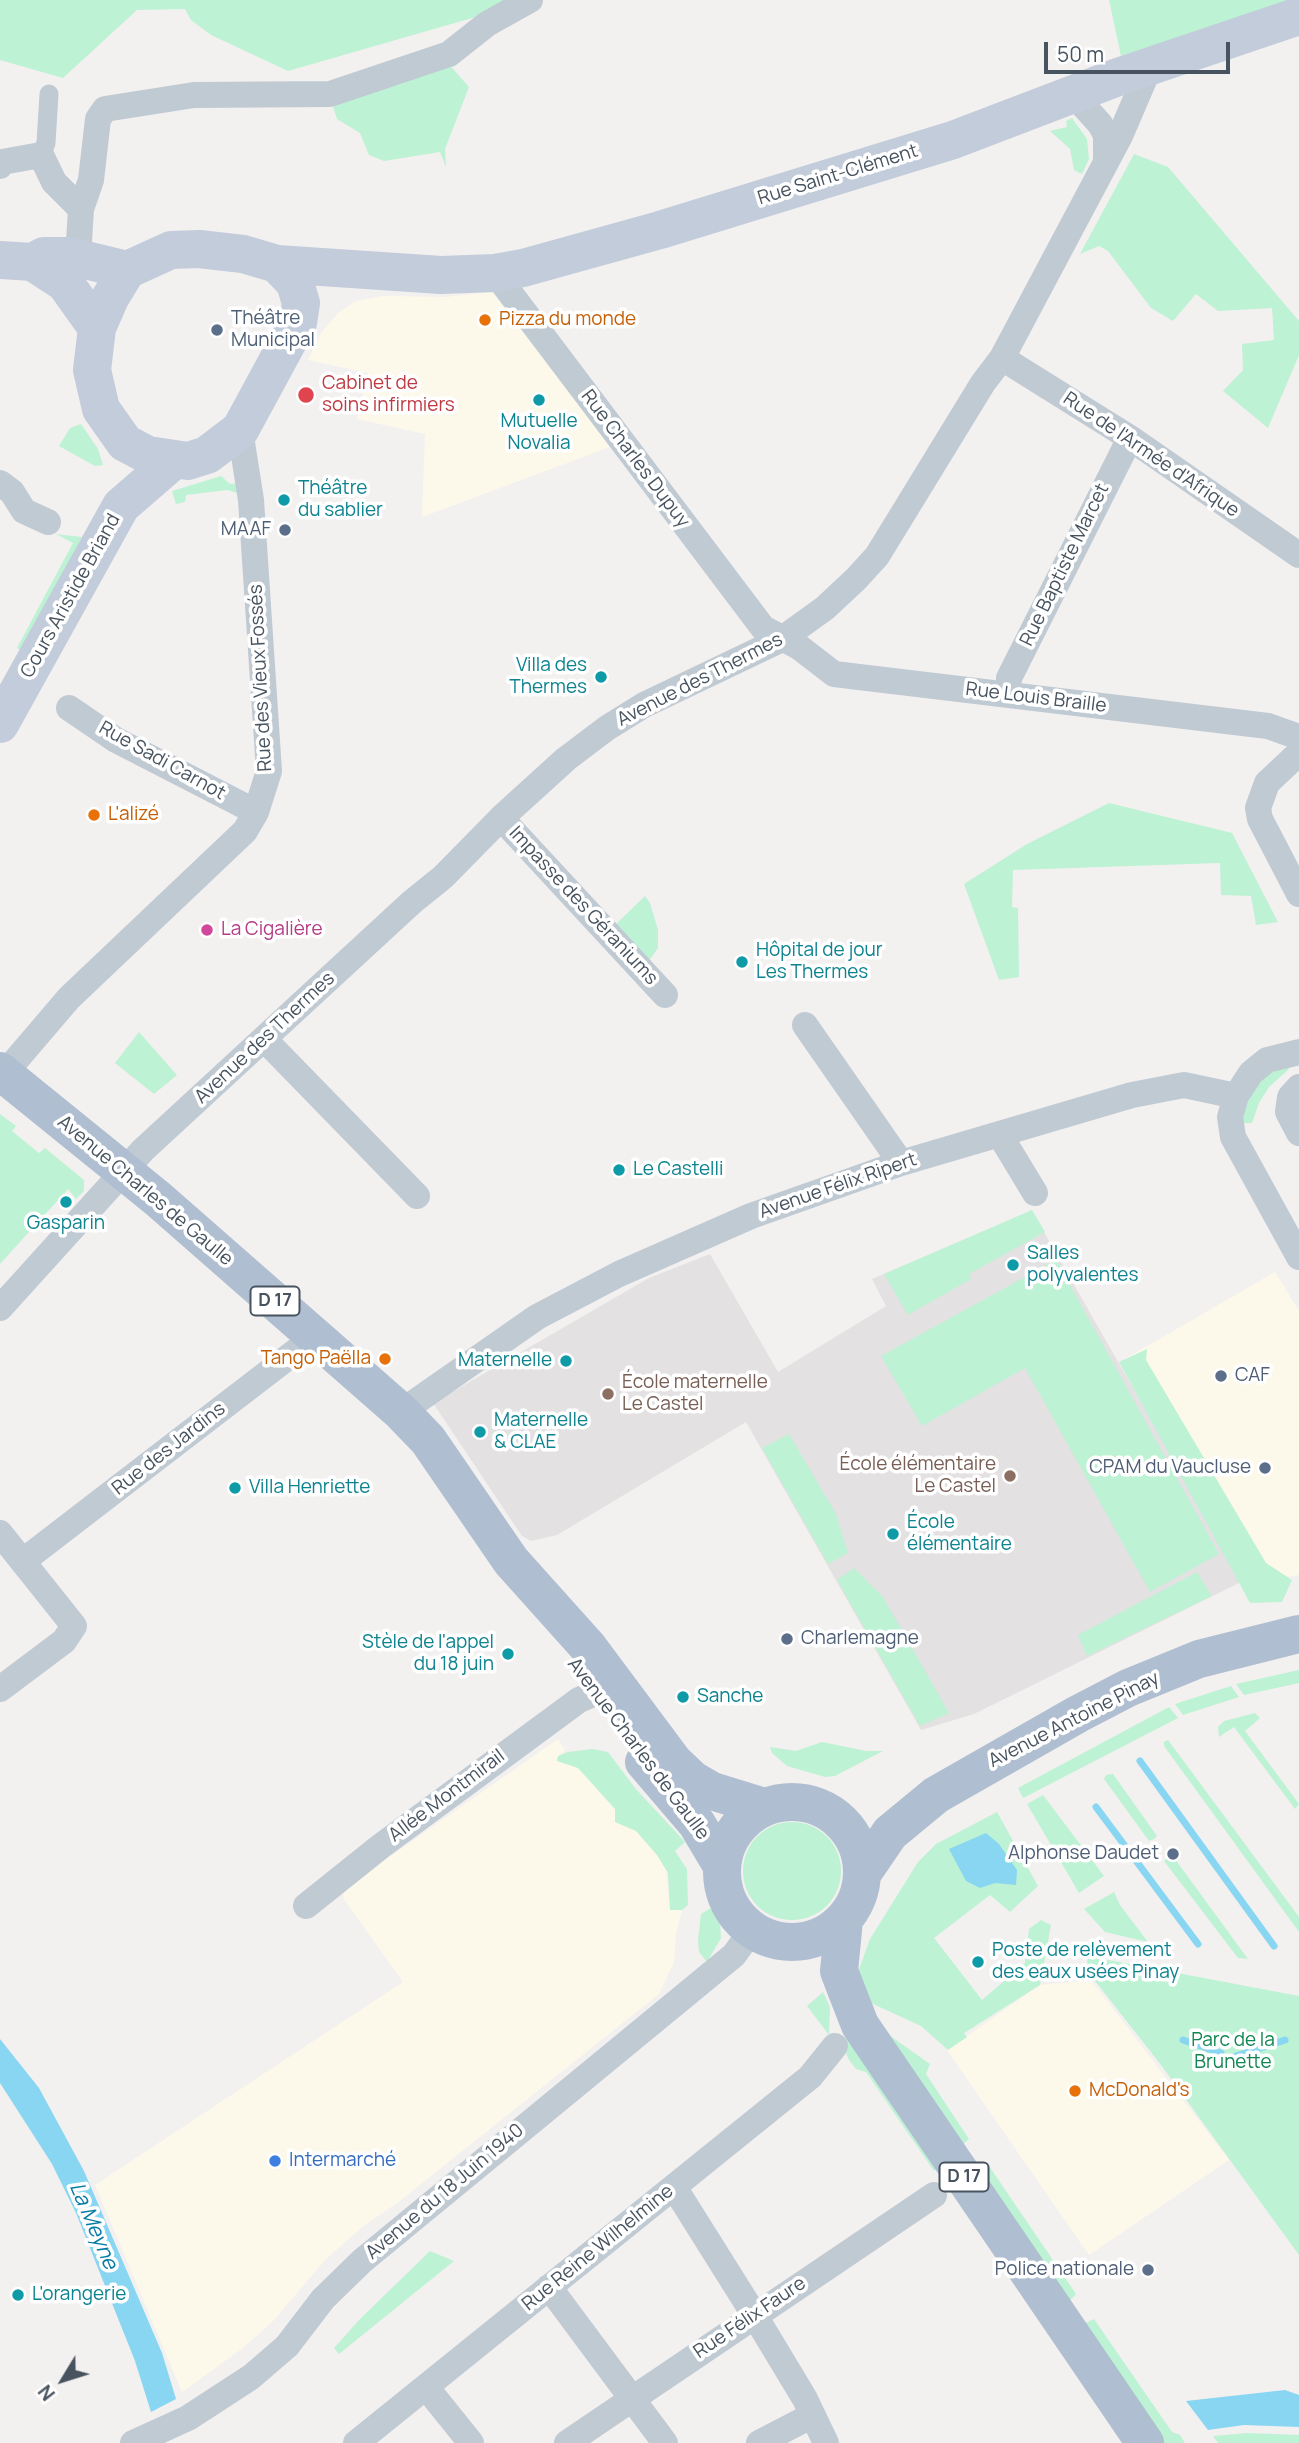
<!DOCTYPE html>
<meta charset="utf-8">
<style>
body{margin:0}
#map{position:relative;width:1299px;height:2443px;overflow:hidden;background:#f3f0f0;font-family:Manrope,sans-serif}
canvas{display:block}
.north{position:absolute;left:28px;top:2345px;width:70px;height:70px;-webkit-text-stroke:5px #fff;paint-order:stroke;rotate:232deg;font-size:19px;font-weight:700;line-height:28px;text-align:center;color:#47535f}
.north::after{content:'';display:block;margin:auto;width:24px;height:32px;background:#47535f;clip-path:polygon(50% 0,100% 100%,50% 72%,0 100%)}
.scale{position:absolute;left:1044px;top:42px;width:186px;height:32px;box-sizing:border-box;border:4px solid #47535f;border-top:0;padding-left:9px;font-size:21px;line-height:24px;white-space:nowrap;color:#47535f;-webkit-text-stroke:5px #fff;paint-order:stroke}
</style>
<div id="map">
<canvas width="1299" height="2443"></canvas>
<div class="north">N</div>
<div class="scale">50 m</div>
</div>
<script>
const c = document.querySelector('canvas').getContext('2d');
c.lineJoin = 'round';
function paint(path, color) { c.fillStyle = color; c.fill(path, 'evenodd'); }
const toPath = rows => new Path2D(rows.map(r => 'M' + r).join(''));
function stroke(path, color, width, dash) { c.strokeStyle = color; c.lineWidth = width; c.lineCap = dash ? 'butt' : 'round'; c.setLineDash(dash || []); c.stroke(path); }
function label(font, color, halo, rows, align = 'center') {
  c.font = font + ' Manrope,sans-serif'; c.lineWidth = 7; c.setLineDash([]); c.textBaseline = 'middle'; c.strokeStyle = halo; c.fillStyle = color; for (const [text, x, y, turn = 0] of rows) {
    c.save(); c.translate(x, y); c.rotate((+turn || 0) * Math.PI / 180); c.textAlign = isNaN(turn) ? turn : align; if (halo) c.strokeText(text, 0, 0); c.fillText(text, 0, 0); c.restore();
  }
}
paint(toPath([
 [492,292,610,447,422,517,425,434,357,419,368,373,308,360,322,332,338,313,356,301,383,296,446,297],
 [1275,1272,1299,1311,1299,1575,1261,1580,1125,1359],
 [558,1739,565,1750,557,1758,557,1761,578,1768,615,1809,615,1822,636,1831,666,1866,670,1909,682,1910,676,1933,674,1962,659,1994,401,2200,361,2228,325,2260,274,2320,243,2348,182,2392,95,2185,403,1982,343,1898,345,1888],
 [1091,1980,1229,2160,1089,2255,947,2050,1040,1985]
]), '#fdf9ea');
paint(toPath([
 [1032,1211,1243,1581,974,1714,921,1730,746,1422,557,1535,531,1541,522,1536,433,1403,649,1278,710,1254,778,1372,886,1306,872,1279]
]), '#e4e1e2');
paint(toPath([
 [0,0,511,0,486,14,288,71,211,35,191,20,185,9,137,10,63,78,0,60],
 [1109,0,1299,0,1121,56],
 [447,62,469,87,445,149,446,167,440,152,384,161,369,155,360,133,337,119,332,103],
 [1072,118,1087,139,1089,159,1082,174,1074,170,1070,149,1050,131,1067,127,1066,121],
 [1134,154,1168,167,1299,321,1299,355,1268,428,1223,391,1243,370,1242,344,1274,340,1272,308,1218,311,1196,294,1173,321,1151,308,1108,251,1099,246,1080,254],
 [81,424,98,449,103,465,95,466,59,446,70,428],
 [221,476,230,484,238,483,241,494,227,490,186,495,185,502,176,504,172,491],
 [56,534,82,537,23,652,17,648,73,543],
 [1109,803,1232,833,1278,922,1256,925,1251,896,1221,895,1220,863,1013,870,1012,907,1018,908,1019,977,999,980,964,884,1027,844],
 [645,896,650,903,658,930,658,948,648,962,615,925],
 [139,1032,177,1075,154,1094,115,1063],
 [1287,1066,1289,1069,1269,1087,1259,1103,1252,1123,1240,1123,1257,1078],
 [0,1114,16,1126,12,1131,39,1153,45,1148,84,1180,84,1191,76,1199,68,1189,0,1264],
 [1032,1210,1045,1232,969,1274,971,1279,908,1315,884,1274],
 [1056,1260,1219,1554,1150,1592,1025,1368,922,1426,881,1356],
 [1147,1349,1146,1360,1266,1563,1292,1580,1282,1602,1250,1603,1119,1362],
 [789,1434,836,1514,848,1553,828,1564,762,1448],
 [854,1568,883,1597,949,1713,920,1726,837,1580],
 [1197,1572,1212,1596,1087,1656,1078,1635],
 [1299,1670,1299,1683,1244,1695,1236,1684],
 [1231,1686,1239,1697,1183,1715,1175,1704],
 [1169,1707,1178,1718,1023,1798,1018,1788],
 [1255,1713,1260,1718,1245,1731,1299,1804,1295,1809,1234,1727,1219,1737,1218,1727,1224,1721],
 [1168,1740,1299,1917,1299,1932,1164,1746,1164,1742],
 [822,1742,866,1751,883,1751,835,1776,825,1777,787,1766,772,1753,770,1747,796,1751],
 [592,1749,608,1752,635,1788,685,1842,675,1851,687,1869,688,1905,682,1910,670,1910,668,1873,657,1855,636,1831,615,1822,615,1809,578,1768,557,1761,558,1756,568,1752],
 [1113,1774,1157,1836,1154,1839,1149,1841,1104,1779,1106,1775],
 [1043,1795,1104,1876,1079,1893,1027,1804],
 [997,1812,1038,1886,1010,1912,990,1895,934,1938,982,2000,1025,1963,1029,1929,1041,1920,1051,1925,1040,1985,964,2033,967,2037,948,2050,921,2026,871,2003,855,1990,859,1969,870,1939,918,1862,936,1844],
 '743 1871a49 49 0 1 1 98 0a49 49 0 1 1-98 0Z',
 [1172,1855,1248,1959,1238,1958,1164,1861],
 [1114,1892,1120,1905,1148,1942,1105,1932,1084,1909],
 [711,1908,720,1922,721,1938,707,1962,699,1952,698,1940,701,1914],
 [1087,1956,1299,1996,1299,2255,1161,2065,1088,1972],
 [823,1992,830,2007,829,2035,807,2006],
 [847,2031,942,2166,934,2171,866,2072,856,2069,849,2060,843,2046],
 [889,2035,930,2064,926,2074,969,2139,960,2147],
 [989,2166,1076,2294,1067,2304,977,2171],
 [430,2251,454,2261,339,2354,334,2348,359,2320],
 [1094,2319,1172,2432,1180,2435,1185,2443,1162,2443,1081,2325],
 [1248,2433,1299,2435,1299,2443,1218,2443,1213,2436]
]), '#bdf2d4');
paint(toPath([
 [986,1833,999,1844,1017,1870,1016,1885,995,1883,980,1888,966,1881,949,1849],
 [0,2039,39,2088,84,2171,162,2353,176,2399,151,2412,135,2361,76,2213,52,2164,0,2083],
 [1285,2390,1299,2395,1299,2427,1244,2425,1208,2430,1186,2401]
]), '#88d6f1');
stroke(toPath([
 [1140,1761,1274,1946],
 [1096,1807,1198,1944],
 [1183,2040,1221,2053],
 [1236,2056,1285,2040]
]), '#88d6f1', 7);
stroke(toPath([
 [41,155,46,143,49,94]
]), '#c0cad3', 19);
stroke(toPath([
 [1073,94,1100,124,1106,135,1106,159],
 [0,166,2,162,41,155,54,182,81,209],
 [78,258,81,209,91,180,98,119,105,109,194,95,330,94,449,54,487,24,530,0],
 [495,273,763,628,799,647,834,674,1268,726,1299,737],
 [1002,358,1130,438,1299,555],
 [0,483,12,492,24,511,48,522],
 [1008,694,1009,678,1130,438],
 [69,708,116,740,256,812],
 [1299,753,1267,783,1258,808,1260,819,1299,894],
 [501,818,665,995],
 [805,1025,901,1163],
 [265,1040,417,1196],
 [1299,1052,1267,1060,1251,1073,1236,1096,1230,1117,1233,1137,1299,1257],
 [4,1074,69,998,245,831,256,812,269,771,251,500,240,430],
 [1299,1087,1290,1097,1288,1112,1299,1133],
 [1000,1135,1035,1193],
 [0,1308,143,1150,412,902,443,877,501,818,566,759,607,728,644,705,782,639,825,608,856,579,877,556,983,383,1002,358,1120,136,1150,66],
 [401,1412,537,1317,619,1274,751,1216,901,1163,1132,1095,1184,1085,1236,1096],
 [0,1533,74,1626,64,1641,0,1689],
 [23,1561,300,1348,313,1334],
 [306,1906,381,1846,579,1700,600,1691,608,1693,626,1710],
 [674,2187,755,2316,805,2399,826,2443],
 [549,2287,665,2443],
 [426,2387,471,2443],
 [133,2443,188,2418,251,2377,287,2346,323,2299,362,2261,734,1955,752,1930],
 [356,2443,810,2077,835,2046],
 [567,2443,934,2195],
 [759,2443,811,2416]
]), '#c0cad3', 26);
stroke(toPath([
 [199,249,243,254,277,264,295,283,301,303,298,323,240,430,207,455,188,461,148,455,125,443,101,409,92,370,97,328,110,298,127,270,171,250,199,249],
 [0,260,33,262,65,283,97,328],
 [33,262,44,256,69,256,127,270],
 [277,264,441,275,495,273,523,268,660,230,953,140,1118,77,1299,16],
 [0,724,121,506,174,460]
]), '#c2ccda', 38);
stroke(toPath([
 [0,1071,158,1199,401,1412,428,1440,511,1561,589,1648,674,1762,693,1780,712,1791,764,1807],
 [644,1762,697,1824,722,1866],
 '722 1872a70 70 0 1 1 140 0a70 70 0 1 1-140 0Z',
 [862,1874,890,1833,936,1795,1078,1714,1128,1688,1199,1659,1299,1634],
 [844,1920,839,1971,860,2025,1145,2443]
]), '#afbed0', 38);
for (const [x, y, r, color] of [
 [485,320,7,"#e8710a"],
 [217,330,7,"#5c6f8a"],
 [306,395,9,"#e0444e"],
 [539,400,7,"#0f9aa8"],
 [284,500,7,"#0f9aa8"],
 [285,530,7,"#5c6f8a"],
 [601,677,7,"#0f9aa8"],
 [94,815,7,"#e8710a"],
 [207,930,7,"#d1479c"],
 [742,962,7,"#0f9aa8"],
 [619,1170,7,"#0f9aa8"],
 [66,1202,7,"#0f9aa8"],
 [1013,1265,7,"#0f9aa8"],
 [385,1359,7,"#e8710a"],
 [566,1361,7,"#0f9aa8"],
 [1221,1376,7,"#5c6f8a"],
 [608,1394,7,"#8d6e63"],
 [480,1432,7,"#0f9aa8"],
 [1265,1468,7,"#5c6f8a"],
 [1010,1476,7,"#8d6e63"],
 [235,1488,7,"#0f9aa8"],
 [893,1534,7,"#0f9aa8"],
 [787,1639,7,"#5c6f8a"],
 [508,1654,7,"#0f9aa8"],
 [683,1697,7,"#0f9aa8"],
 [1173,1854,7,"#5c6f8a"],
 [978,1962,7,"#0f9aa8"],
 [1075,2091,7,"#e8710a"],
 [275,2161,7,"#3f7fe0"],
 [1148,2270,7,"#5c6f8a"],
 [18,2295,7,"#0f9aa8"]
]) { const dot = new Path2D(); dot.arc(x, y, r, 0, 2 * Math.PI); c.fillStyle = color; c.fill(dot); stroke(dot, '#fff', 2.5); }
for (const [x, y, w] of [
 [275,1301,49],
 [964,2177,49]
]) { const box = new Path2D(); box.roundRect(x - w / 2, y - 14.5, w, 29, 5); c.fillStyle = '#fff'; c.fill(box); stroke(box, '#47535f', 2); }
label('bold 18px', '#47535f', null, [
 ["D 17",275,1301],
 ["D 17",964,2177]
]);
label('19px', '#47535f', '#fff', [
 ["Rue Saint-Clément",838,175,-17],
 ["Rue de l'Armée d'Afrique",1151,455,34],
 ["Rue Charles Dupuy",635,459,53],
 ["Rue Baptiste Marcet",1065,565,-64],
 ["Cours Aristide Briand",71,596,-61],
 ["Rue des Vieux Fossés",261,678,-93],
 ["Avenue des Thermes",700,680,-27],
 ["Rue Louis Braille",1036,698,7],
 ["Rue Sadi Carnot",162,761,29],
 ["Impasse des Géraniums",583,906,47],
 ["Avenue des Thermes",265,1038,-43],
 ["Avenue Félix Ripert",838,1186,-19],
 ["Avenue Charles de Gaulle",145,1191,40],
 ["Rue des Jardins",169,1449,-38],
 ["Avenue Antoine Pinay",1074,1720,-27],
 ["Avenue Charles de Gaulle",638,1749,53],
 ["Allée Montmirail",447,1796,-37],
 ["Avenue du 18 Juin 1940",445,2192,-40],
 ["Rue Reine Wilhelmine",598,2248,-39],
 ["Rue Félix Faure",750,2318,-34]
]);
label('19px', '#4e5e75', '#fff', [
 ["Théâtre",231,319,"left"],
 ["Municipal",231,341,"left"],
 ["MAAF",271,530],
 ["CAF",1235,1376,"left"],
 ["CPAM du Vaucluse",1251,1468],
 ["Charlemagne",801,1639,"left"],
 ["Alphonse Daudet",1159,1854],
 ["Police nationale",1134,2270]
], 'right');
label('19px', '#c56008', '#fff', [
 ["Pizza du monde",499,320],
 ["L'alizé",108,815],
 ["Tango Paëlla",371,1359,"right"],
 ["McDonald's",1089,2091]
], 'left');
label('19px', '#be3a42', '#fff', [
 ["Cabinet de",322,384],
 ["soins infirmiers",322,406]
], 'left');
label('19px', '#0d838f', '#fff', [
 ["Mutuelle",539,422,"center"],
 ["Novalia",539,444,"center"],
 ["Théâtre",298,489],
 ["du sablier",298,511],
 ["Villa des",587,666,"right"],
 ["Thermes",587,688,"right"],
 ["Hôpital de jour",756,951],
 ["Les Thermes",756,973],
 ["Le Castelli",633,1170],
 ["Gasparin",66,1224,"center"],
 ["Salles",1027,1254],
 ["polyvalentes",1027,1276],
 ["Maternelle",552,1361,"right"],
 ["Maternelle",494,1421],
 ["& CLAE",494,1443],
 ["Villa Henriette",249,1488],
 ["École",907,1523],
 ["élémentaire",907,1545],
 ["Stèle de l'appel",494,1643,"right"],
 ["du 18 juin",494,1665,"right"],
 ["Sanche",697,1697],
 ["Poste de relèvement",992,1951],
 ["des eaux usées Pinay",992,1973],
 ["L'orangerie",32,2295]
], 'left');
label('19px', '#b23c85', '#fff', [
 ["La Cigalière",221,930]
], 'left');
label('19px', '#785e54', '#fff', [
 ["École maternelle",622,1383],
 ["Le Castel",622,1405],
 ["École élémentaire",996,1465,"right"],
 ["Le Castel",996,1487,"right"]
], 'left');
label('19px', '#128652', '#fff', [
 ["Parc de la",1233,2041],
 ["Brunette",1233,2063]
]);
label('19px', '#366cbe', '#fff', [
 ["Intermarché",289,2161]
], 'left');
label('italic 21px', '#057ba5', '#fff', [
 ["La Meyne",93,2226,67]
]);
</script>
